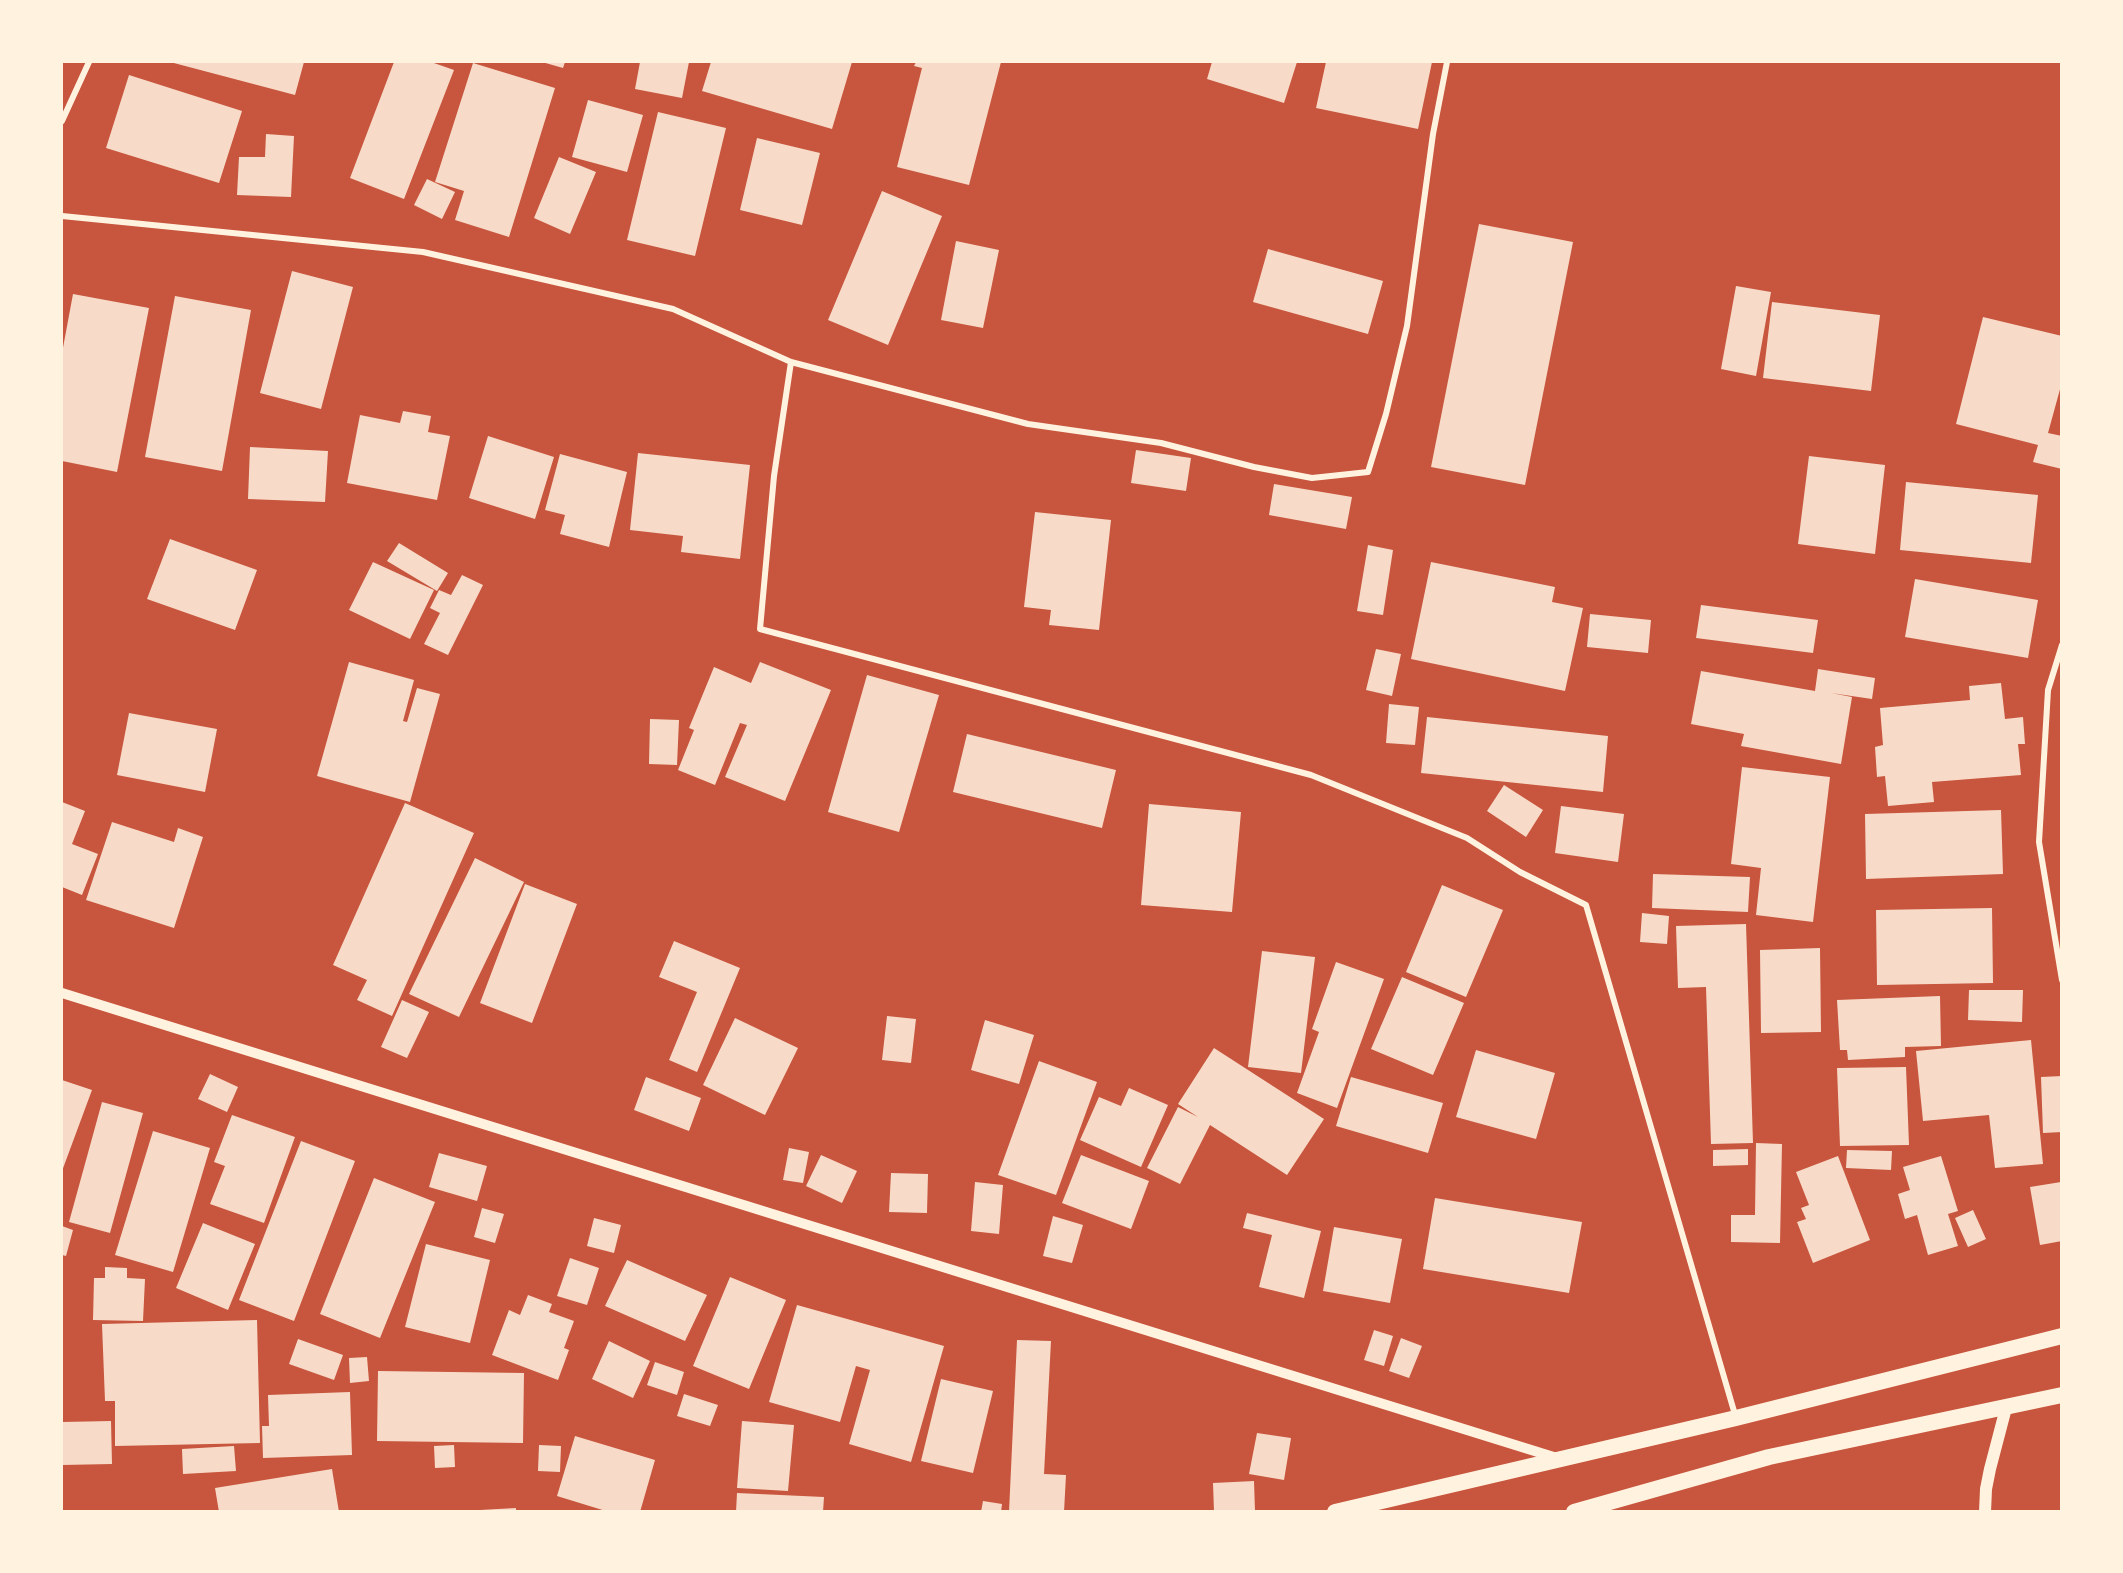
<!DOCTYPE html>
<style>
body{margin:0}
#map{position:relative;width:2123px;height:1573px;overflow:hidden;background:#c8553d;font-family:Roboto,sans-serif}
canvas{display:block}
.frame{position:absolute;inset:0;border:63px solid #fff3e0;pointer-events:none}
</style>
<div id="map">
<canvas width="2123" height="1573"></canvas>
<div class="frame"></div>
</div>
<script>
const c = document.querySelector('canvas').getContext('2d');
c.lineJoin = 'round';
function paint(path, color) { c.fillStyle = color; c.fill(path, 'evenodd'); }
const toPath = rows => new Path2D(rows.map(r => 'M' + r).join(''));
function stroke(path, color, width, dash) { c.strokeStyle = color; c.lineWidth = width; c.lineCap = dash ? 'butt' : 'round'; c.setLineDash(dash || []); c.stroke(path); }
paint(toPath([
 [170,62,304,62,295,95],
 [394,62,431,62,454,70,404,199,350,178],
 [542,62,565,62,563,68],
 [640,62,689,62,682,98,635,89],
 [711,62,852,62,832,129,702,91],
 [916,62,1001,62,969,185,897,167,922,68,914,66],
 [1212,62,1297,62,1284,103,1207,79],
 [1326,62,1432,62,1418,129,1316,108],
 [473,63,555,88,509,237,455,220,464,191,435,182],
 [129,75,242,111,219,183,106,148],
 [588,100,643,115,627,172,572,157],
 [658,112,726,128,695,256,627,240],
 [266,134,294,136,291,197,237,195,239,157,265,157],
 [757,138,820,153,802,225,740,210],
 [559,157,596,172,570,234,534,218],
 [427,179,455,192,442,219,414,205],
 [882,191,942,216,888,345,828,320],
 [1479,224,1573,242,1525,485,1431,467],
 [956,241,999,250,983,328,941,320],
 [1268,249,1383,281,1368,334,1253,302],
 [292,271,353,287,321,409,260,393],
 [1736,286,1771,292,1756,376,1721,369],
 [73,294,149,308,117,472,62,461,62,353],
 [175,296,251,310,222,471,145,457],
 [1772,302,1880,315,1871,391,1763,378],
 [1983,317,2062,336,2062,382,2048,433,2062,436,2062,469,2033,462,2038,445,1956,424],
 [403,411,431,416,428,432,450,436,437,500,347,483,360,415,400,423],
 [488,436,554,457,535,519,469,498],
 [250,447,328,451,325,502,248,499],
 [1136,450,1191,458,1186,491,1131,483],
 [638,453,750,465,740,559,681,552,683,536,630,530],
 [560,454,627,472,609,547,560,534,565,515,545,510],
 [1809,456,1885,465,1875,554,1798,544],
 [1906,482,2038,495,2031,563,1900,550],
 [1274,484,1352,497,1346,529,1269,515],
 [1035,512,1111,520,1099,630,1049,625,1051,610,1024,607],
 [170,539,257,570,235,630,147,599],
 [399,543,448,573,437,591,387,561],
 [1368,545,1393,550,1383,615,1357,611],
 [373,562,434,590,410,639,349,610],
 [1431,562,1555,587,1552,602,1583,608,1565,691,1411,659],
 [462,575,483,585,448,655,424,644,440,613,430,608,439,590,451,595],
 [1915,579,2038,600,2028,658,1905,637],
 [1701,605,1818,620,1813,653,1696,638],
 [1590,614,1651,620,1648,653,1587,647],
 [1376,649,1401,654,1392,696,1366,690],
 [349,662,414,680,403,721,407,722,417,688,440,694,410,802,317,776],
 [760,662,831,690,785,801,725,777,747,725,740,723,715,785,678,770,694,730,689,728,714,667,751,683],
 [1818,669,1875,678,1872,699,1831,693,1852,697,1841,764,1741,746,1744,734,1691,724,1701,671,1815,691],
 [867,675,939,695,899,832,828,812],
 [2001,683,2005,719,2023,717,2025,744,2018,744,2021,775,1932,782,1934,802,1888,806,1885,776,1877,777,1875,747,1883,745,1880,708,1970,700,1969,686],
 [1389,704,1419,707,1415,745,1386,743],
 [129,713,217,729,205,792,117,775],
 [1427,717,1608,736,1603,792,1421,773],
 [650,719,679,720,677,765,649,764],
 [967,734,1116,770,1102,828,953,792],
 [1742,767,1830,777,1813,922,1756,915,1761,868,1731,864],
 [1504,785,1543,810,1526,837,1487,811],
 [62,802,85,811,72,844,98,854,82,895,62,887],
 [405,803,474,833,392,1016,357,1000,367,980,333,965],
 [1149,804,1241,812,1232,912,1141,905],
 [1561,806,1624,814,1618,862,1555,853],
 [2001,810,2003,874,1866,879,1865,814],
 [112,822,174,842,178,828,203,837,174,928,86,900],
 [475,858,524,882,459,1017,409,994],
 [1653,874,1750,877,1748,912,1652,908],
 [525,884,577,904,532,1023,480,1003],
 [1442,885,1503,910,1466,997,1406,972],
 [1992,908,1993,983,1877,985,1876,910],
 [1642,913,1669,916,1667,944,1640,942],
 [1746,924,1753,1143,1711,1144,1706,987,1678,988,1676,926],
 [674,941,740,968,697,1072,669,1060,697,992,659,977],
 [1820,948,1821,1032,1761,1033,1760,950],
 [1262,951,1315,957,1301,1073,1248,1067],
 [1336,962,1384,979,1337,1108,1297,1093,1319,1032,1312,1029],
 [1402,977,1464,1003,1433,1075,1371,1049],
 [1969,990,2023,990,2022,1022,1968,1020],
 [1940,996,1941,1046,1905,1047,1905,1057,1848,1060,1847,1050,1840,1050,1837,1000],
 [402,1000,429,1012,407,1058,381,1047],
 [887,1016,916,1019,911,1063,882,1060],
 [735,1018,798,1048,765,1115,703,1085],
 [985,1020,1034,1035,1019,1084,971,1070],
 [2031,1040,2043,1164,1995,1168,1989,1115,1923,1121,1916,1051],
 [1214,1048,1324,1119,1287,1175,1210,1125,1180,1184,1147,1168,1178,1107,1198,1117,1178,1104],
 [1476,1050,1555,1073,1536,1139,1456,1117],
 [1039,1061,1097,1082,1056,1195,998,1175],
 [1906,1067,1909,1145,1840,1146,1837,1068],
 [210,1074,238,1087,227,1112,198,1099],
 [2062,1076,2062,1132,2043,1133,2041,1077],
 [646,1077,701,1098,689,1131,634,1110],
 [1351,1077,1443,1103,1428,1153,1336,1126],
 [62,1080,92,1090,62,1171],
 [1129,1088,1168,1105,1141,1167,1080,1140,1099,1097,1121,1106],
 [102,1102,143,1113,110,1233,69,1222],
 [232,1115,295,1137,264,1223,210,1204,225,1166,214,1162],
 [153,1131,210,1148,173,1272,115,1255],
 [301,1141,355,1161,294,1321,239,1300],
 [1756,1143,1782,1144,1780,1243,1731,1242,1731,1215,1755,1215],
 [789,1148,809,1152,803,1183,783,1180],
 [1748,1149,1748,1165,1713,1166,1713,1150],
 [1847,1150,1892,1151,1891,1170,1846,1168],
 [439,1153,487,1166,477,1201,429,1187],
 [821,1155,857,1171,842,1203,806,1186],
 [1081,1155,1149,1181,1131,1229,1062,1203],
 [1838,1156,1870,1240,1813,1263,1797,1222,1806,1219,1801,1208,1809,1205,1796,1172],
 [1941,1156,1958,1211,1948,1214,1958,1246,1928,1255,1917,1215,1905,1219,1898,1194,1910,1190,1903,1167],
 [891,1173,928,1174,927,1213,889,1212],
 [374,1178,435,1202,380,1338,320,1314],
 [975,1182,1003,1185,999,1234,971,1231],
 [2061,1182,2062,1241,2040,1245,2030,1187],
 [1435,1198,1582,1222,1569,1293,1423,1269],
 [482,1208,504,1214,495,1243,474,1237],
 [1973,1210,1986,1239,1968,1247,1955,1218],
 [1247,1213,1321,1231,1304,1298,1259,1287,1272,1235,1243,1228],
 [1053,1216,1083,1225,1072,1263,1043,1256],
 [594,1218,621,1225,614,1253,587,1246],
 [203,1223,255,1244,228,1310,176,1288],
 [62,1226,73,1230,66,1256,62,1255],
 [1334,1227,1402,1239,1390,1303,1323,1291],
 [426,1244,490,1260,470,1343,405,1327],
 [570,1258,599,1268,587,1305,557,1296],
 [627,1260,707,1295,685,1341,605,1306],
 [105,1267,127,1268,127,1278,145,1279,143,1321,93,1320,94,1278,105,1278],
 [730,1277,786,1300,749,1389,693,1366],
 [528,1295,552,1304,549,1312,574,1321,564,1348,569,1350,558,1380,492,1355,509,1310,520,1315],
 [797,1305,944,1346,911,1462,849,1444,870,1370,856,1366,840,1422,769,1402],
 [257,1320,260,1443,115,1446,115,1401,105,1401,102,1324],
 [1374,1330,1393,1336,1384,1366,1364,1360],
 [1401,1338,1422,1346,1409,1378,1389,1371],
 [298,1339,343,1355,334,1380,289,1364],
 [1017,1340,1051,1341,1044,1474,1066,1475,1064,1512,1009,1512],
 [609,1341,650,1361,633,1398,592,1379],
 [367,1357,369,1381,350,1383,349,1358],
 [655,1362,684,1372,677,1395,647,1385],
 [378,1371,524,1373,523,1443,377,1441],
 [941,1379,993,1391,973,1473,921,1461],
 [350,1392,352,1455,263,1458,262,1426,269,1426,268,1395],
 [684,1394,718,1405,710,1426,677,1416],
 [111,1421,112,1464,62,1465,62,1422],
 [742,1421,794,1425,788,1491,737,1488],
 [1257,1433,1291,1438,1284,1480,1249,1474],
 [575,1436,655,1460,640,1512,609,1512,557,1496],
 [454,1445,455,1467,435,1468,434,1446],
 [539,1445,561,1446,560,1472,538,1471],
 [234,1446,236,1471,183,1474,182,1449],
 [332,1469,339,1512,219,1512,215,1488],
 [1254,1481,1255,1511,1214,1512,1213,1483],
 [737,1493,824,1497,823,1512,736,1512],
 [983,1501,1002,1504,1001,1512,981,1512],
 [516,1508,516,1512,480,1512,480,1510]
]), '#f7dbc8');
stroke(toPath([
 [62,121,89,62],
 [62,216,423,252,673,309,791,362,1028,424,1161,443,1254,467,1312,478,1368,472,1386,414,1407,326,1433,134,1447,62],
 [791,362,774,476,760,629,1311,775,1467,838,1520,872,1586,905,1736,1418],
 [2062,645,2048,690,2039,842,2062,980]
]), '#fff3e0', 6);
stroke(toPath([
 [62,993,1557,1458]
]), '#fff3e0', 10);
stroke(toPath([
 [1985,1512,1986,1489,1990,1469,2006,1408]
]), '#fff3e0', 12);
stroke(toPath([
 [1335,1512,1736,1418,2062,1336],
 [1574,1512,1769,1457,2062,1395]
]), '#fff3e0', 16);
</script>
